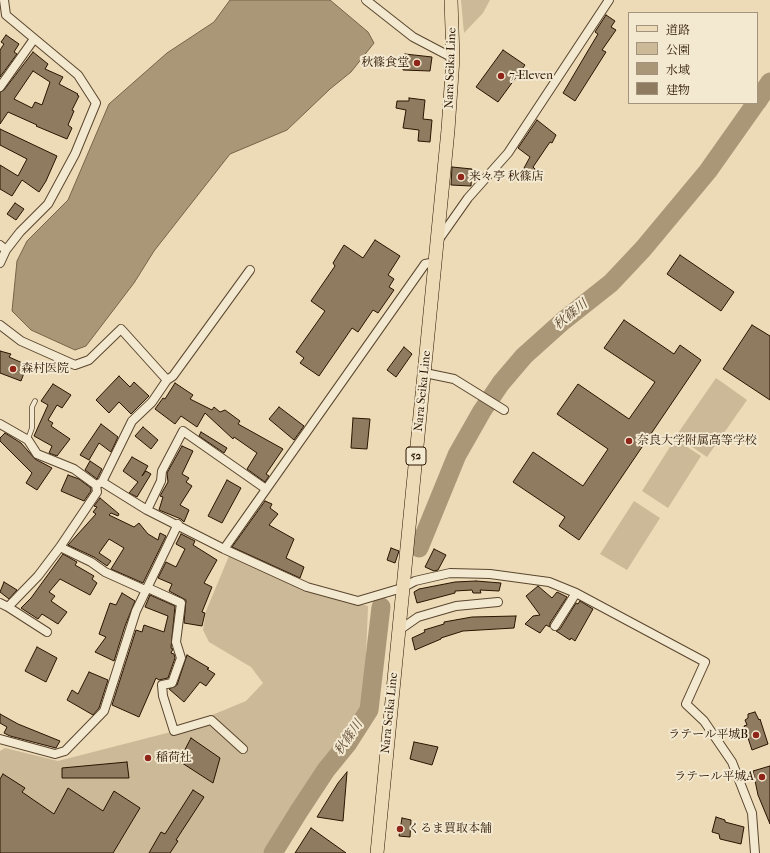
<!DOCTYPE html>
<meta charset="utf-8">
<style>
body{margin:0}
#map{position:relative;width:770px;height:853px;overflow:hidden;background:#ecdbb6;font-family:"IM FELL French Canon","Noto Serif JP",serif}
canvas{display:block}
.legend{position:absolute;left:628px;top:12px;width:130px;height:92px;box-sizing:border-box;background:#f3e8d0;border:1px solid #a3937d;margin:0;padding:5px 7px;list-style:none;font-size:12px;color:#2a1401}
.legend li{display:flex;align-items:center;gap:8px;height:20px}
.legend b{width:20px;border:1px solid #a3937d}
</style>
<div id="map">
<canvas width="770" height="853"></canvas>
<ul class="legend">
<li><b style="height:5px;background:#ecdbb6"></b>道路</li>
<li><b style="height:11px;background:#cbb997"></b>公園</li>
<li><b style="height:11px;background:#aa9778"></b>水域</li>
<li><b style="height:11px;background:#8f7b5f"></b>建物</li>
</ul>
</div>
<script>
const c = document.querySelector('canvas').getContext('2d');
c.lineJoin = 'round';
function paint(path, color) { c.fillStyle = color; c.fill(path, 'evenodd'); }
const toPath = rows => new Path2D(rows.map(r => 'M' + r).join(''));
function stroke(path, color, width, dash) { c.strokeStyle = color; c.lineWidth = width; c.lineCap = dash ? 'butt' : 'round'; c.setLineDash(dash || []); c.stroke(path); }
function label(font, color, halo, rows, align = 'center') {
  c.font = font + ' "IM FELL French Canon","Noto Serif JP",serif'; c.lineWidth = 4; c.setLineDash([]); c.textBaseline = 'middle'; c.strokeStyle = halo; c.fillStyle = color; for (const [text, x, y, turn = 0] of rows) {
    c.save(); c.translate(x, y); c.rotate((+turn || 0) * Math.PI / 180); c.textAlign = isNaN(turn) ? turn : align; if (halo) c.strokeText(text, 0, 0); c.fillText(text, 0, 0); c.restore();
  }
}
paint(toPath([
 [461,0,490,0,483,13,464,33],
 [716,378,747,400,707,457,676,436],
 [675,439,701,456,668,508,642,491],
 [634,501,660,518,627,570,600,554],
 [229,556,309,592,368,606,364,707,360,717,312,783,268,853,0,853,0,751,5,748,58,761,171,732,246,701,263,683,251,667,209,642,203,630,206,611]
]), '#cbb997');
const water = toPath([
 [230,0,330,0,368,32,374,43,351,72,330,89,287,130,230,154,154,251,134,283,86,346,75,350,31,330,12,311,17,261,27,241,68,200,109,104,167,53,214,22,230,0]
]);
paint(water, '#aa9778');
stroke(water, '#776348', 1);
stroke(toPath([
 [757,102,770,82],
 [419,548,457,455,482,411,501,383,524,356,563,321,611,283,643,249,708,171,756,103],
 [273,853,299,811,326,770,348,743,369,710,381,607]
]), '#aa9778', 19);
const building = toPath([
 [606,15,615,21,611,27,616,30,602,50,606,52,575,101,563,93,589,49,598,34,595,32,606,15],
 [6,35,19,44,14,52,17,54,0,77,0,50,4,44,1,42,6,35],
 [503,50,525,65,498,102,476,87,503,50],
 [33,52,48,64,45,69,63,77,59,84,78,94,77,95,79,96,72,110,74,111,68,125,72,128,67,139,36,126,37,125,8,112,0,124,0,92,4,90,33,52],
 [33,71,50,82,42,105,35,102,32,108,14,99,33,71],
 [405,54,432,57,430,71,403,70,405,54],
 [409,98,425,100,423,119,432,120,430,142,418,141,419,130,403,128,406,110,396,108,397,101,409,101,409,98],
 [537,120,556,135,552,143,550,142,533,167,535,169,531,177,528,175,523,182,518,179,530,157,518,148,537,120],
 [0,129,57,156,46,181,39,192,22,180,12,196,0,189,0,165,18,176,27,159,0,145,0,129],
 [452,167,472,169,471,186,451,185,452,167],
 [15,203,24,209,16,220,7,214,15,203],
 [375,240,400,256,388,275,394,279,389,287,394,290,378,313,373,310,358,332,352,328,319,376,300,363,304,358,296,352,325,311,311,301,335,266,333,263,344,245,363,258,375,240],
 [680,255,734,292,721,311,667,274,680,255],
 [624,320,674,354,680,345,701,360,579,540,559,526,565,517,513,482,533,452,583,486,608,449,557,414,578,384,629,419,655,382,604,348,624,320],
 [752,325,770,336,770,400,723,369,752,325],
 [404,347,412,354,396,377,387,370,404,347],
 [0,351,11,354,9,357,27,365,21,381,0,373,0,351],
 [119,376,130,387,134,382,149,396,131,414,119,402,109,413,96,400,119,376],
 [175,383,193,395,190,399,212,410,214,407,220,412,225,410,240,421,238,424,283,449,266,474,269,476,265,482,247,469,257,453,234,437,233,439,205,413,197,427,181,416,175,424,155,409,163,398,165,399,175,383],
 [53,384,71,395,62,408,57,405,48,420,53,423,51,426,70,439,57,456,49,453,52,446,34,436,48,405,41,401,53,384],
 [279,407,304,426,294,440,269,419,279,407],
 [353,418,370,419,367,449,351,448,353,418],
 [101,424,118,437,111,452,99,443,89,460,80,455,101,424],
 [143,427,158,440,151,449,135,436,143,427],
 [201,432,227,448,224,453,199,436,201,432],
 [5,433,21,443,35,459,52,468,37,490,26,483,32,473,0,441,0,438,5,433],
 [182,446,193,451,182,474,189,478,186,482,192,486,180,505,189,510,184,522,181,519,159,510,163,497,160,496,168,482,167,473,182,446],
 [132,457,148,466,142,476,146,471,151,474,137,497,129,493,138,482,123,471,132,457],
 [90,461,102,469,97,479,85,470,90,461],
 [68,475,79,479,91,488,91,491,84,501,61,491,68,475],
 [227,480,241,488,222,523,208,516,227,480],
 [100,498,119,514,118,516,111,513,109,515,134,527,139,523,148,534,158,540,160,533,166,536,143,583,111,569,124,548,109,539,99,553,111,561,107,566,94,557,68,545,96,514,93,512,97,507,94,506,100,498],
 [265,501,272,504,270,508,278,514,269,525,294,539,286,558,304,567,300,578,232,547,265,501],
 [181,534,195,541,193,545,217,560,204,583,212,587,202,612,205,613,202,626,184,623,186,600,169,591,172,584,158,578,166,562,176,567,185,549,176,544,181,534],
 [391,548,399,551,395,563,387,560,391,548],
 [434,549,446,555,438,570,434,571,425,567,434,549],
 [63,554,77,562,75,565,94,576,92,579,97,583,90,595,60,579,49,592,55,596,51,601,67,612,58,624,42,614,38,619,21,608,31,598,63,554],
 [476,581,501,583,499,591,480,590,481,593,473,593,472,590,455,591,455,593,417,603,414,592,419,589,455,582,476,581],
 [4,582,17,590,9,599,0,592,4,582],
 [538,586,552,598,557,592,567,597,550,623,550,627,546,625,540,633,525,624,533,616,540,615,526,596,538,586],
 [122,593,135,601,125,626,114,661,95,652,106,637,99,634,110,603,116,605,122,593],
 [150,595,175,606,171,648,173,649,171,653,174,654,175,658,168,678,159,680,156,678,139,717,112,705,136,630,142,632,144,625,164,632,168,616,145,607,150,595],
 [580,601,593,609,575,641,571,638,570,640,556,631,560,629,576,603,578,604,580,601],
 [516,616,514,628,463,631,441,638,441,639,415,650,412,638,425,632,424,630,444,624,444,622,472,617,516,616],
 [37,647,57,658,46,682,25,671,37,647],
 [187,655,209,668,207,669,215,674,206,686,200,682,184,702,169,689,177,685,187,655],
 [89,672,108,680,99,708,93,715,67,700,72,690,78,694,89,672],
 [755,712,759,720,760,719,768,744,752,750,744,726,747,725,745,720,748,718,748,714,755,712],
 [0,714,18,724,60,741,56,748,10,736,4,733,7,727,0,723,0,714],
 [191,738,220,758,213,783,179,761,191,738],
 [414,742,438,747,432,765,410,759,414,742],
 [127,762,129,778,62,778,62,768,127,762],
 [770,766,770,824,758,795,753,771,770,766],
 [347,772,343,821,317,817,338,783,347,772],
 [3,774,25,788,22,792,54,814,68,788,103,811,114,791,140,808,113,853,0,853,0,779,3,774],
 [193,790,204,797,176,840,178,841,170,853,149,853,161,832,165,834,193,790],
 [716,817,725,820,725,822,744,827,741,844,720,839,719,834,712,832,716,817],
 [402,818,411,820,410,837,399,836,402,818],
 [311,828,346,853,295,853,311,828]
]);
paint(building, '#8f7b5f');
stroke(building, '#2a1401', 1);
const service = toPath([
 [28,439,32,428,32,407,35,401]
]);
const minor = toPath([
 [366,0,413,37,453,58],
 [0,87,34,39],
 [437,242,468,198,508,153,609,0],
 [0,245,6,250],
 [0,263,6,250,20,232,48,204,75,154,96,103,78,75,6,15,4,0],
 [0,325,21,341,75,365,89,360,121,329,167,380,152,402,132,421,102,482],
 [425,373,454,379,504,410],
 [167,380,173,376,250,270],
 [0,424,28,440,37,454,74,469,96,485,102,482,147,510,224,549,307,587,358,601,402,588,415,581,450,573,490,574,549,582,576,593,705,662,686,704,704,721,732,762,752,813,755,853],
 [147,510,161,481,162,471,183,431,266,489],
 [60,547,91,562,105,572,145,590],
 [224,549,425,264,436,262],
 [148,588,181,603,176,642,181,658,172,683,162,685,163,696,174,731,211,720,243,749],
 [0,603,8,607,38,576,60,547,97,492,96,485],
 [8,607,47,632],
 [555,626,576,593],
 [398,631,418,617,456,606,498,602],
 [0,739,55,754,65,751,104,711,136,611,178,524]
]);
const primary = toPath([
 [377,853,448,130,453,58,451,0]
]);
stroke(service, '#5a462e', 5.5);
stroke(minor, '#5a462e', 10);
stroke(primary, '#2a1401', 14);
stroke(service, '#f3e8d0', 4);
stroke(minor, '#f3e8d0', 8);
stroke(primary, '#ecdbb6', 13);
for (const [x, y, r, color] of [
 [417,63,4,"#8f2418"],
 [501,76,4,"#8f2418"],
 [461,177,4,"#8f2418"],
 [13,369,4,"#8f2418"],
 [629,441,4,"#8f2418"],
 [756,735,4,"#8f2418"],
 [148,758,4,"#8f2418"],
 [762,777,4,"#8f2418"],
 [400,829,4,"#8f2418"]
]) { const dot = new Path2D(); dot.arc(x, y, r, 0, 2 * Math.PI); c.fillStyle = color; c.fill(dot); stroke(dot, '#f3e8d0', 1.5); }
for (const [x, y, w] of [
 [416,456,20]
]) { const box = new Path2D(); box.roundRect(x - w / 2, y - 9, w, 18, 3); c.fillStyle = '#f3e8d0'; c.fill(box); stroke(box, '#2a1401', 1); }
label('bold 11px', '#2a1401', null, [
 ["52",416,456]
]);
label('12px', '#2a1401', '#f3e8d0', [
 ["秋篠食堂",409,63,"right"],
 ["7-Eleven",509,76],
 ["来々亭 秋篠店",469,177],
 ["森村医院",21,369],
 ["奈良大学附属高等学校",637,441],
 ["ラテール平城B",748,735,"right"],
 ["稲荷社",156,758],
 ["ラテール平城A",754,777,"right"],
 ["くるま買取本舗",408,829]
], 'left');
label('12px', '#2a1401', '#f3e8d0', [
 ["Nara Seika Line",451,68,-88],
 ["Nara Seika Line",423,391,-84],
 ["Nara Seika Line",390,713,-84]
]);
label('italic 13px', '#5d4831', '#f3e8d0', [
 ["秋篠川",571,315,-39],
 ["秋篠川",349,738,-55]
]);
</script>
